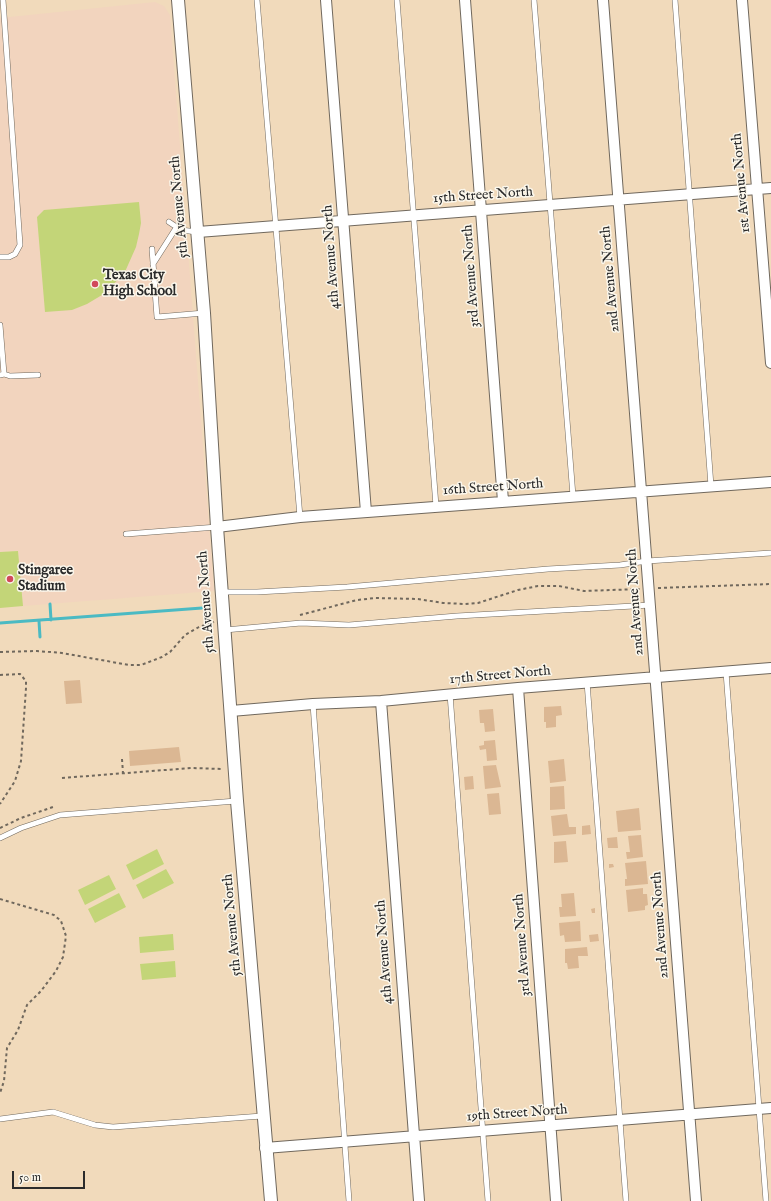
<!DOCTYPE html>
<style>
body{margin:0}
#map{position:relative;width:771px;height:1201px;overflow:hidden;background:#f1dabb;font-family:"IM FELL English",serif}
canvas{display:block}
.scale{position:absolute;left:12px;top:1171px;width:73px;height:18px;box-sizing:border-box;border:2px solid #2b2b2b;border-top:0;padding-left:5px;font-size:12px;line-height:14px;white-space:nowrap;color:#2b2b2b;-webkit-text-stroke:3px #fbf7ec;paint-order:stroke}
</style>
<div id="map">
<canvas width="771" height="1201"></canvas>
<div class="scale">50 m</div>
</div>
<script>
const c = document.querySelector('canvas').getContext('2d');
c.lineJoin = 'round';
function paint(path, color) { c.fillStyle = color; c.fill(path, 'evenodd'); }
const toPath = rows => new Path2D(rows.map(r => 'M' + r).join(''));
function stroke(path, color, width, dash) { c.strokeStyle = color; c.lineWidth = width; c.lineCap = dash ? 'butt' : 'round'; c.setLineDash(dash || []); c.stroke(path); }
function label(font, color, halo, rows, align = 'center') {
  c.font = font + ' "IM FELL English",serif'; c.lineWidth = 3; c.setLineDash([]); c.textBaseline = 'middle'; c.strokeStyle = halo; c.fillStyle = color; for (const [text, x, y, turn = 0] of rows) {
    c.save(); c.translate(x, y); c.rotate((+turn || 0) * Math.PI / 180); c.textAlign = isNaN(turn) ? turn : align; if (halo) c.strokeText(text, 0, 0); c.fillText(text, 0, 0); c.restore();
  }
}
paint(toPath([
 [155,2,164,6,170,15,214,591,23,606,18,551,0,552,0,18]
]), '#f2d4be');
paint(toPath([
 [139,202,141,223,139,234,136,247,124,274,102,295,87,304,72,310,45,312,37,217,44,210],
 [18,551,23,606,0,608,0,552],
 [157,849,164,864,133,880,126,865],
 [166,869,174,883,143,899,136,885],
 [109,875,116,889,85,905,78,890],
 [119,893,126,907,95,923,88,909],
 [173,934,174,950,140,953,139,937],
 [175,961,176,977,142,980,140,964]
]), '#c3d578');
stroke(toPath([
 [50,604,51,620],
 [39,621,40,637],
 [0,623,202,608]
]), '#4bbac3', 3);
paint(toPath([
 [80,680,82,703,66,704,64,681],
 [561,706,562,715,556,716,556,727,546,728,546,722,544,722,544,707],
 [493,709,495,731,485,732,484,723,480,723,479,710],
 [495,740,497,760,487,761,486,749,480,750,479,746,484,745,484,741],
 [179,747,181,762,130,766,129,751],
 [564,759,566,781,550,783,548,761],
 [496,765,501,787,485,789,483,766],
 [473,776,474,789,465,790,464,777],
 [564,786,565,809,550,810,550,787],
 [499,793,501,814,489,815,487,794],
 [639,808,641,830,618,832,616,811],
 [567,814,569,827,576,827,576,834,553,836,551,816],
 [590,825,591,834,582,835,582,826],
 [641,835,643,857,627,859,626,852,630,852,628,836],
 [617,837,618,848,608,848,607,838],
 [566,841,568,862,554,863,554,842],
 [646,861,648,884,625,886,625,879,627,879,625,863],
 [609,864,613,864,614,867,609,868],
 [643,888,643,894,647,894,648,905,645,906,645,910,628,912,626,890],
 [574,893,576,916,560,917,559,907,562,907,561,894],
 [595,908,595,913,592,913,591,909],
 [580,921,581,941,565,942,564,935,560,936,559,923],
 [598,934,599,941,590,942,589,935],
 [587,947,588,956,578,956,579,968,568,969,567,963,565,963,565,949]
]), '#dbb793');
const service = toPath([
 [257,0,300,517],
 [397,0,436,506],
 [534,0,573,496],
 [675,0,711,486],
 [169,222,181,230,197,232],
 [152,249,157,317,204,313],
 [0,257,9,257,15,254,20,245,3,0],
 [153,264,176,228],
 [0,325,4,374,0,375],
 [4,374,10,376,38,375],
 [126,534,217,527],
 [222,592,257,592,347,587,548,569,620,565,647,561,771,553],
 [225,630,301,623,349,625,457,616,651,605],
 [726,672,766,1201],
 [587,682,626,1201],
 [450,694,488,1201],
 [313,704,349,1201],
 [0,838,21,828,60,815,236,801],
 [0,1119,53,1112,95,1125,113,1127,262,1116]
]);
const minor = toPath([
 [326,0,366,512],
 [465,0,503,501],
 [603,0,696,1201],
 [742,0,771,363],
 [198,232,771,188],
 [217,527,300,517,771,482],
 [518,688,556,1201],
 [381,701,419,1201],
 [231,711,313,704,381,701,518,688,771,668],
 [265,1148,771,1108]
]);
const tertiary = toPath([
 [178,0,204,313,217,527,237,801,271,1201]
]);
stroke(service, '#70685d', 6);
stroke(minor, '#70685d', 12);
stroke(tertiary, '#70685d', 14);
stroke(toPath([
 [658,588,771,584],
 [300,615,357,600,375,598,418,599,443,603,465,604,478,603,518,590,538,586,559,586,584,591,640,589],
 [0,652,37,651,62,653,129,665,141,665,162,657,170,652,185,635,199,627,214,622],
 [0,675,20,674,26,681,26,688,21,761,15,781,0,804],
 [122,759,123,773],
 [62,778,191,768,222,769],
 [0,828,21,818,53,807],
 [0,899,54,915,61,921,66,936,63,957,56,971,41,991,27,1005,18,1030,7,1048,4,1081,0,1093]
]), '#70685d', 2, [3, 3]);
stroke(service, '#fff', 5);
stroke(minor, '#fff', 10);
stroke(tertiary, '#fff', 12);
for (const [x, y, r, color] of [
 [95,284,4,"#d1495b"],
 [10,579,4,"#d1495b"]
]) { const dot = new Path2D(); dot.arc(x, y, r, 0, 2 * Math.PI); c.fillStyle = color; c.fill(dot); stroke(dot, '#fbf7ec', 1.5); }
label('14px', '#2b2b2b', '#fbf7ec', [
 ["1st Avenue North",742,183,-95],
 ["15th Street North",483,196,-4],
 ["5th Avenue North",180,207,-95],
 ["4th Avenue North",332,257,-94],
 ["3rd Avenue North",472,276,-94],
 ["2nd Avenue North",611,279,-95],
 ["16th Street North",493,488,-4],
 ["5th Avenue North",207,602,-94],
 ["2nd Avenue North",636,602,-94],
 ["17th Street North",500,676,-5],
 ["5th Avenue North",233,925,-95],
 ["2nd Avenue North",661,925,-94],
 ["3rd Avenue North",523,945,-94],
 ["4th Avenue North",385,952,-94],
 ["19th Street North",517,1114,-4]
]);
label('bold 14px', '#2b2b2b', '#fbf7ec', [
 ["Texas City",103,276],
 ["High School",103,292],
 ["Stingaree",18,571],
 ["Stadium",18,587]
], 'left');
</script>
